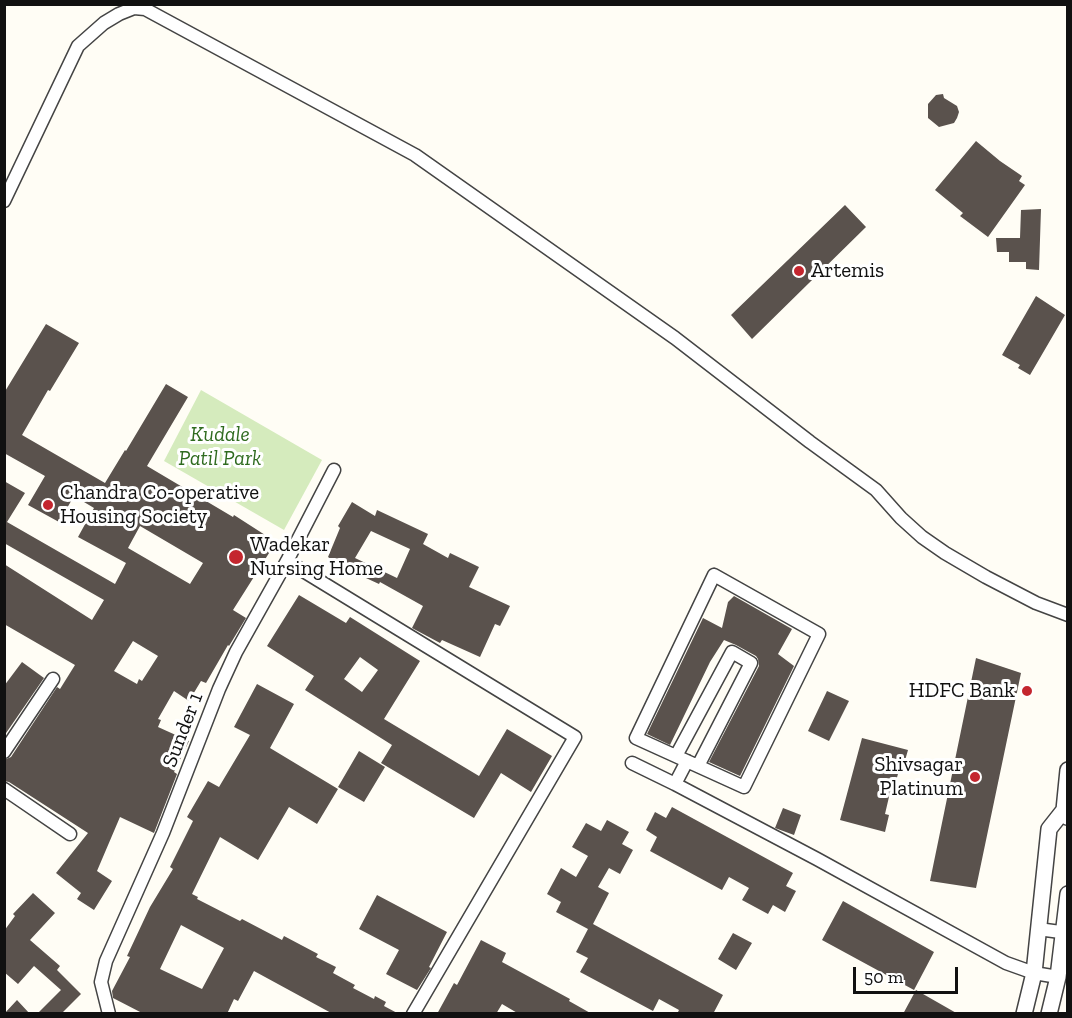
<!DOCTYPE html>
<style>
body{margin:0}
#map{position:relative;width:1072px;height:1018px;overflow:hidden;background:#fffdf5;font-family:"Zilla Slab",serif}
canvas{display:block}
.frame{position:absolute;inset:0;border:6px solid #111;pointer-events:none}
.scale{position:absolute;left:853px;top:967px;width:105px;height:27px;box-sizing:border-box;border:3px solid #111;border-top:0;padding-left:8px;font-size:18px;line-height:21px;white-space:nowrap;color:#111;-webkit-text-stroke:4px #fff;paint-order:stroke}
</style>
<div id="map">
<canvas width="1072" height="1018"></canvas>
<div class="frame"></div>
<div class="scale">50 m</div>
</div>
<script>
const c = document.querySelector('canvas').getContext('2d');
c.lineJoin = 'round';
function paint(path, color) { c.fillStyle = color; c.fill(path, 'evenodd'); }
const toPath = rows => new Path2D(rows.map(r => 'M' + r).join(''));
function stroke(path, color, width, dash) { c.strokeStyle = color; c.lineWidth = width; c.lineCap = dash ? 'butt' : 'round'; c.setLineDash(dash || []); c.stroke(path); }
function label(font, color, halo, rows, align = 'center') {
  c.font = font + ' "Zilla Slab",serif'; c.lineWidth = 6; c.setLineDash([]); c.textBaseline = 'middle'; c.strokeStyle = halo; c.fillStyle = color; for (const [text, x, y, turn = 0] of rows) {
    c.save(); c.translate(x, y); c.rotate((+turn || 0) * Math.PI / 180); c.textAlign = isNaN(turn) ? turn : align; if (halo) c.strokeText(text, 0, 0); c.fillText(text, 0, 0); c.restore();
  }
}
paint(toPath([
 [201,390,322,460,284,530,164,461]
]), '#d5ebbd');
paint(toPath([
 [943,94,944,98,957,106,959,112,957,118,954,123,939,127,928,118,928,104,936,95],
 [976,141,1000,161,1022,176,1019,181,1025,185,988,237,960,216,963,213,935,190],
 [845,205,866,227,752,339,731,315],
 [1041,209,1039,270,1026,269,1026,262,1009,262,1009,252,997,252,996,238,1020,238,1021,210],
 [1036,296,1065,315,1030,375,1018,368,1020,365,1002,355],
 [46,324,79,343,50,391,48,390,22,435,105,483,125,450,126,451,166,384,188,397,147,466,233,517,234,515,276,542,233,610,246,618,229,646,228,645,206,683,201,681,189,701,174,691,158,719,161,720,158,727,189,741,174,772,177,774,154,833,120,817,97,871,112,881,94,910,77,899,81,893,56,873,88,833,9,782,4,781,4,760,11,757,57,687,60,689,75,665,4,624,4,564,92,620,104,600,4,543,4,481,25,493,7,522,115,584,126,563,78,537,94,508,74,496,59,522,28,505,45,476,4,453,4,393],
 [140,526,203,563,190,584,128,548],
 [133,641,158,656,142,681,139,679,137,684,114,671],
 [352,502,375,516,377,510,428,534,423,544,448,558,450,553,479,567,469,587,510,606,500,626,495,624,480,657,442,640,440,643,412,628,423,606,380,582,379,584,342,567,328,557,340,528,338,526],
 [371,531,410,549,397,578,355,558],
 [299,595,346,623,350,617,420,661,384,719,479,776,507,729,552,756,531,792,501,773,474,818,381,763,392,745,305,690,314,676,267,646],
 [360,657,378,670,362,692,344,679],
 [734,596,792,629,778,654,794,666,740,776,709,762,759,666,758,659,756,656,736,645,724,640,710,662,670,745,647,734,703,618,722,628,728,602],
 [976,658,1021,673,976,888,930,881],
 [22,662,44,678,4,736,4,686],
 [257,684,294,704,270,748,338,789,317,824,289,807,258,860,220,837,192,894,198,897,197,899,240,921,242,919,282,940,284,936,318,954,316,957,336,967,333,973,355,985,353,988,374,999,375,996,386,1002,384,1006,399,1014,333,1014,254,971,238,1001,234,999,227,1014,144,1014,113,998,112,991,130,957,127,956,150,907,173,869,170,867,193,821,187,817,208,781,219,787,250,735,234,727],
 [181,925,224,948,202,989,160,969],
 [827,691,849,701,829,741,808,731],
 [862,738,908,750,902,771,899,770,895,785,892,784,885,814,889,815,885,832,840,820],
 [359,751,385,767,364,802,338,787],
 [672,807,793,873,786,886,796,891,785,912,773,905,768,914,742,900,749,888,729,877,722,890,650,851,657,837,646,830,655,812,666,818],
 [783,808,801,815,794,835,775,828],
 [607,820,629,832,622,844,633,850,620,874,609,868,598,887,609,893,593,924,723,995,713,1014,677,1014,679,1010,659,999,653,1011,580,972,588,958,576,952,588,929,556,912,561,902,547,894,561,868,576,877,588,856,572,847,586,823,601,831],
 [33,893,55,913,30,940,60,966,57,970,81,994,61,1014,37,1014,61,990,34,966,18,984,4,972,4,931,15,916,13,914],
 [377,895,447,932,429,967,431,968,417,990,386,974,399,950,359,929],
 [843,901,934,952,914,990,822,940],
 [733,933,752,943,736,970,718,959],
 [481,940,506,953,502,962,570,999,569,1001,592,1014,519,1014,502,1004,496,1014,437,1014,454,983,457,985],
 [916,990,958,1014,903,1014],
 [17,1000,30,1014,4,1014]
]), '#5a524d');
const minor = toPath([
 [4,201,78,46,104,23,119,14,134,8,145,9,415,155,675,338,810,442,876,490,901,518,922,537,945,553,986,577,1036,603,1068,615],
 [287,561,575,737,413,1014],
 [714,575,819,634,744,787,636,738,714,575],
 [4,752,53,679],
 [676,756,732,652,751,663,698,766],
 [632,763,675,784,817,859,1006,963,1034,973,1058,977],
 [675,784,687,761],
 [4,789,70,834],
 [1038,929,1068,933],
 [109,1014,101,982,106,961,163,833,219,689,236,652,287,561,334,470]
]);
const tertiary = toPath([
 [1067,817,1064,810,1068,770],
 [1024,1014,1034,973,1049,829,1064,810],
 [1049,1014,1058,977,1068,894]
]);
stroke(minor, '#444', 15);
stroke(tertiary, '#444', 18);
stroke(minor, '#fff', 12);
stroke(tertiary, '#fff', 15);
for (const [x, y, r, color] of [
 [799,271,6,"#c4262e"],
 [48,505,6,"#c4262e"],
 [236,557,8,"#c4262e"],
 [1027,691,6,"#c4262e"],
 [975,777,6,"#c4262e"]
]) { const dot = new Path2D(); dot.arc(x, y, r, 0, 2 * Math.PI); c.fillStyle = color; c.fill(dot); stroke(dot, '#fff', 2); }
label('21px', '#111', '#fff', [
 ["Artemis",811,271],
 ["Chandra Co-operative",60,493],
 ["Housing Society",60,517],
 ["Wadekar",250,545],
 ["Nursing Home",250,569],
 ["HDFC Bank",1015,691,"right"],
 ["Shivsagar",963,765,"right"],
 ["Platinum",963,789,"right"]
], 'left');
label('italic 21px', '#2f6b1f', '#fff', [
 ["Kudale",220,435],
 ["Patil Park",220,459]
]);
label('21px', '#111', '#fff', [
 ["Sunder 1",183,730,-69]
]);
</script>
